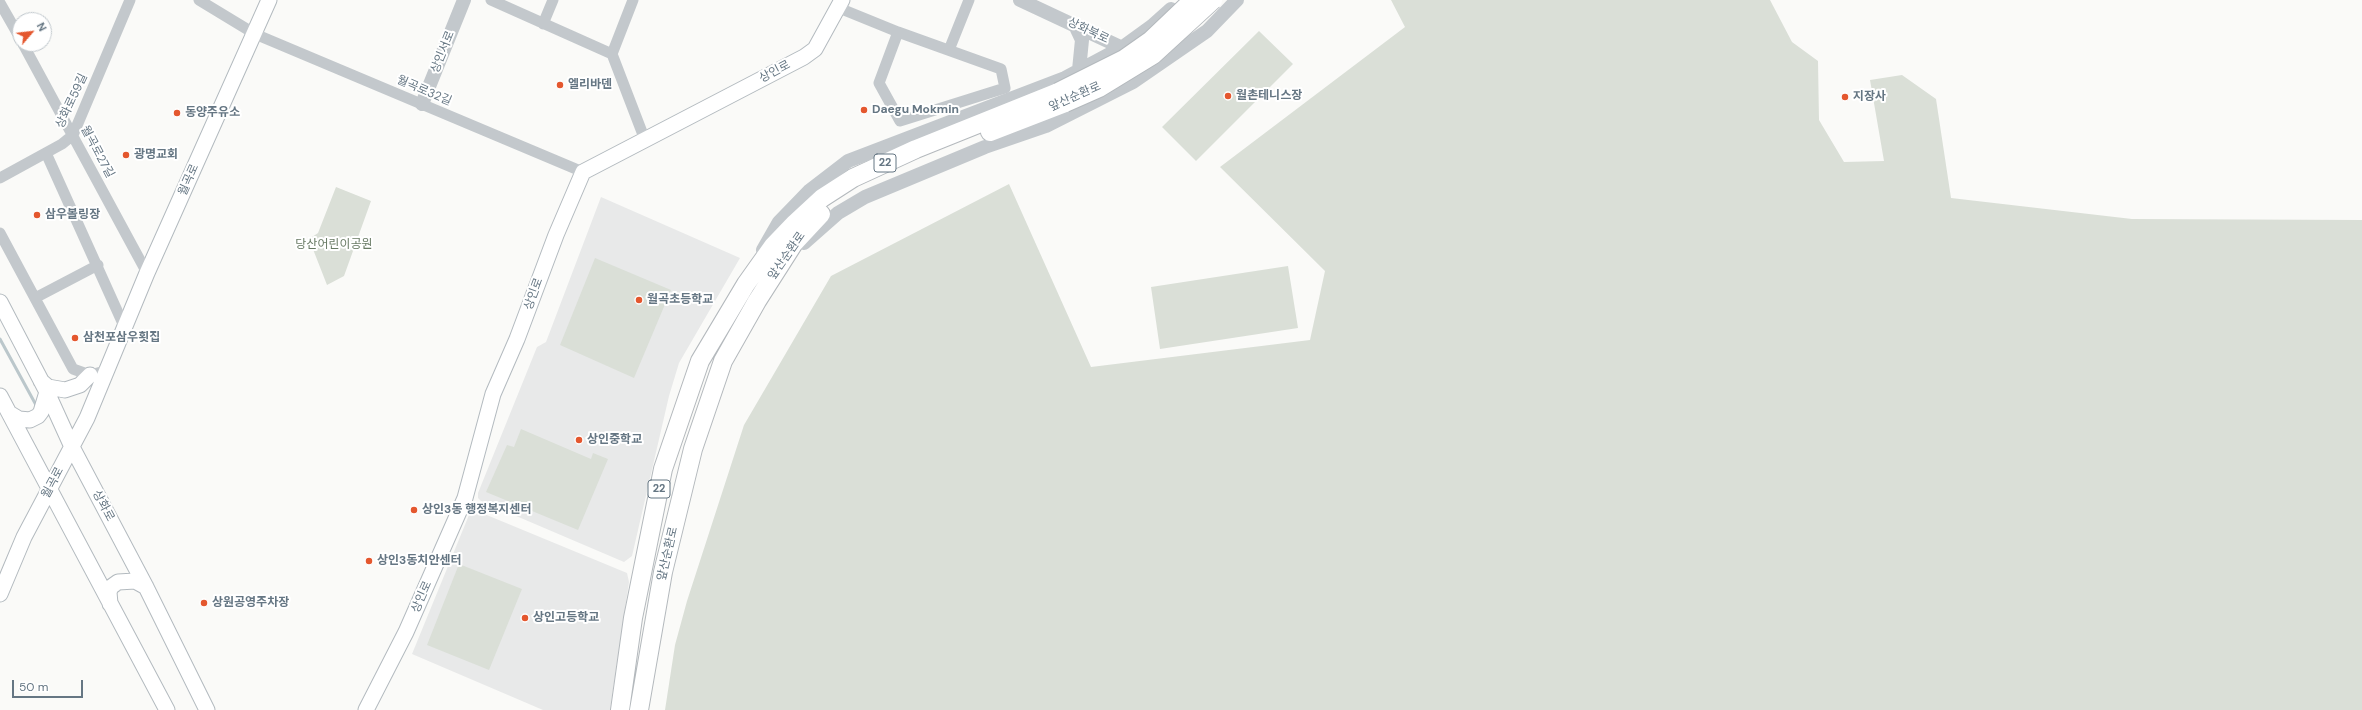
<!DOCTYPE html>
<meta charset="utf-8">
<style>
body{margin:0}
#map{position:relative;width:2362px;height:710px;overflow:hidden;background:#fafaf8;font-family:"DM Sans",sans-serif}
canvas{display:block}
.north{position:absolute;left:12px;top:12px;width:40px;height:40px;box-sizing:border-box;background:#fff;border:1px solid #c1c8cd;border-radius:50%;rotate:62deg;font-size:11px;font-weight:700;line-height:16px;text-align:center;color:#657683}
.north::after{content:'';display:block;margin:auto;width:14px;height:18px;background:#e4572e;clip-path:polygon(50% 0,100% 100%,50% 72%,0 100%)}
.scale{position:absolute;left:12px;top:680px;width:71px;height:18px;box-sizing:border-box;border:2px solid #657683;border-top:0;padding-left:5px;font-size:12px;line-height:14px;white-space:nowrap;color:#657683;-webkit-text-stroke:3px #fff;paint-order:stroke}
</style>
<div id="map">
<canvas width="2362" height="710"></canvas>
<div class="north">N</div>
<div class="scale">50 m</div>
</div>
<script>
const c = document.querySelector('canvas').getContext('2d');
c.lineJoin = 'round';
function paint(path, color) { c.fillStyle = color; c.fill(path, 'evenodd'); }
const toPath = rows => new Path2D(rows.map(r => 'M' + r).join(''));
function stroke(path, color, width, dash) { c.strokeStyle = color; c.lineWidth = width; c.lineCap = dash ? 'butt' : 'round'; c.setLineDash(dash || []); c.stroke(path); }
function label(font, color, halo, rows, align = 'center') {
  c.font = font + ' "DM Sans","Noto Sans KR",sans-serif'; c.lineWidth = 4; c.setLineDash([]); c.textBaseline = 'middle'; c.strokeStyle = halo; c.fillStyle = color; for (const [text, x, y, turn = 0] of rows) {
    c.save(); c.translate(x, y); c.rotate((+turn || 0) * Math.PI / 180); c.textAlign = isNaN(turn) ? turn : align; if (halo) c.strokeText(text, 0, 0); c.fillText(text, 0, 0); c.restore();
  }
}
paint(toPath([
 [601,197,740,258,679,363,669,396,632,556,624,562,481,501,478,498,478,493,537,347,546,342],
 [477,511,627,573,629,582,610,710,543,710,412,654,469,515]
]), '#e8e9e9');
paint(toPath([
 [1391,0,1770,0,1792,42,1818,61,1819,120,1844,162,1884,161,1870,80,1902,75,1936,99,1951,198,2132,219,2362,220,2362,710,665,710,675,645,687,601,744,425,831,276,1009,184,1091,367,1310,340,1325,271,1220,167,1405,27],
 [1259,31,1293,64,1196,161,1162,127],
 [336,187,371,201,344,276,327,285,309,239,318,233],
 [595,258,671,290,634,378,560,345],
 [1288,266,1298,328,1160,349,1151,287],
 [521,429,591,459,593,453,608,459,578,530,486,492,507,445,514,447],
 [459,564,522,589,489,670,427,645]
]), '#dadfd7');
stroke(toPath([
 [0,339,36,405]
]), '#bbc7cb', 3);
const secondary = toPath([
 [0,302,47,392,72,447,146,587,207,710],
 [41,381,48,387,65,390,80,385,90,375],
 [0,396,167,710],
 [9,413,19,419,30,420,38,416,41,412,47,392],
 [0,594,24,537,87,418,147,273,269,0],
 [110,604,109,592,111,587,118,582,135,581,146,587],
 [366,710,406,632,465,498,493,394,517,339,556,235,583,172,804,57,815,49,842,0]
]);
const trunk = toPath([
 [990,132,1065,103],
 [620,710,633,618,663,469,700,361,746,284,773,246,795,223,822,198,853,178,916,149,1058,92],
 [639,710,663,572,693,449,723,361,757,301,794,243,821,214]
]);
stroke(secondary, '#b3babf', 17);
stroke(trunk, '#b4b9bd', 20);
stroke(toPath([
 [199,0,255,34,583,172],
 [491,0,612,54],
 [633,0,612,54,645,140],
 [0,3,20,38],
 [839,8,898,32,879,83,900,121,1005,88,1001,69,898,32],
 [543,24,553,0],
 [23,44,147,273],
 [949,50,969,0],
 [46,153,124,326],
 [0,178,62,144,73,135,130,0],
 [0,233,73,369,90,375,105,371],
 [35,298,98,265]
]), '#c3c8cc', 11);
stroke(toPath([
 [1020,0,1129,51],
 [1075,25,1082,40,1079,70],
 [422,104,464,0],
 [804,243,838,213,865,197,985,147,1046,126,1133,82,1207,31,1237,0],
 [763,250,779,222,809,191,848,161,1065,78,1123,47,1152,26,1171,9]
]), '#c3c8cc', 14);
stroke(secondary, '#fff', 15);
stroke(trunk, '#fff', 18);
const trunkBridge = toPath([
 [1058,92,1124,59,1151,40,1193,0],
 [1065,103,1099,88,1153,55,1213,0]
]);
stroke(trunkBridge, '#b4b9bd', 20, []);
stroke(trunkBridge, '#fff', 18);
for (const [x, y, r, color] of [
 [560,85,4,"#e4572e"],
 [1228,96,4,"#e4572e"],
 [1845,97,4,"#e4572e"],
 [864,110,4,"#e4572e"],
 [177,113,4,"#e4572e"],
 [126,155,4,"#e4572e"],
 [37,215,4,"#e4572e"],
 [639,300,4,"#e4572e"],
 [75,338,4,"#e4572e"],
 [579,440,4,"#e4572e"],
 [414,510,4,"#e4572e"],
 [369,561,4,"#e4572e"],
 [204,603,4,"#e4572e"],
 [525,618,4,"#e4572e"]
]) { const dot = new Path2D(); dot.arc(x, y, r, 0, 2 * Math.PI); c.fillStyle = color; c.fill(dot); stroke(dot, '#fff', 1.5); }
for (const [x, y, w] of [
 [885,163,22],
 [659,489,22]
]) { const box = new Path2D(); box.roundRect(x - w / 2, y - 9, w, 18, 3); c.fillStyle = '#fff'; c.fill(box); stroke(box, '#657683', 1); }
label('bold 11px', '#657683', null, [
 ["22",885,163],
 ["22",659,489]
]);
label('12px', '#657683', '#fff', [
 ["상화북로",1088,31,25],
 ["상인서로",443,52,-68],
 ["상인로",775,72,-28],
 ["월곡로32길",424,91,23],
 ["앞산순환로",1075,97,-24],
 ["상화로59길",72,101,-65],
 ["월곡로27길",97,152,62],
 ["월곡로",189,180,-66],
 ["앞산순환로",787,256,-55],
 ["상인로",534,294,-70],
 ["월곡로",53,483,-62],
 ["상화로",103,506,62],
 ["앞산순환로",668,554,-77],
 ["상인로",422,597,-66]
]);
label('bold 12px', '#657683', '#fff', [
 ["엘리바덴",568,85],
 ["월촌테니스장",1236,96],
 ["지장사",1853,97],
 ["Daegu Mokmin",872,110],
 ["동양주유소",185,113],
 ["광명교회",134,155],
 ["삼우볼링장",45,215],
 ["월곡초등학교",647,300],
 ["삼천포삼우횟집",83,338],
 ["상인중학교",587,440],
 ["상인3동 행정복지센터",422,510],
 ["상인3동치안센터",377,561],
 ["상원공영주차장",212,603],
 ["상인고등학교",533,618]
], 'left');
label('12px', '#687a64', '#fff', [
 ["당산어린이공원",334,245]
]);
</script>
